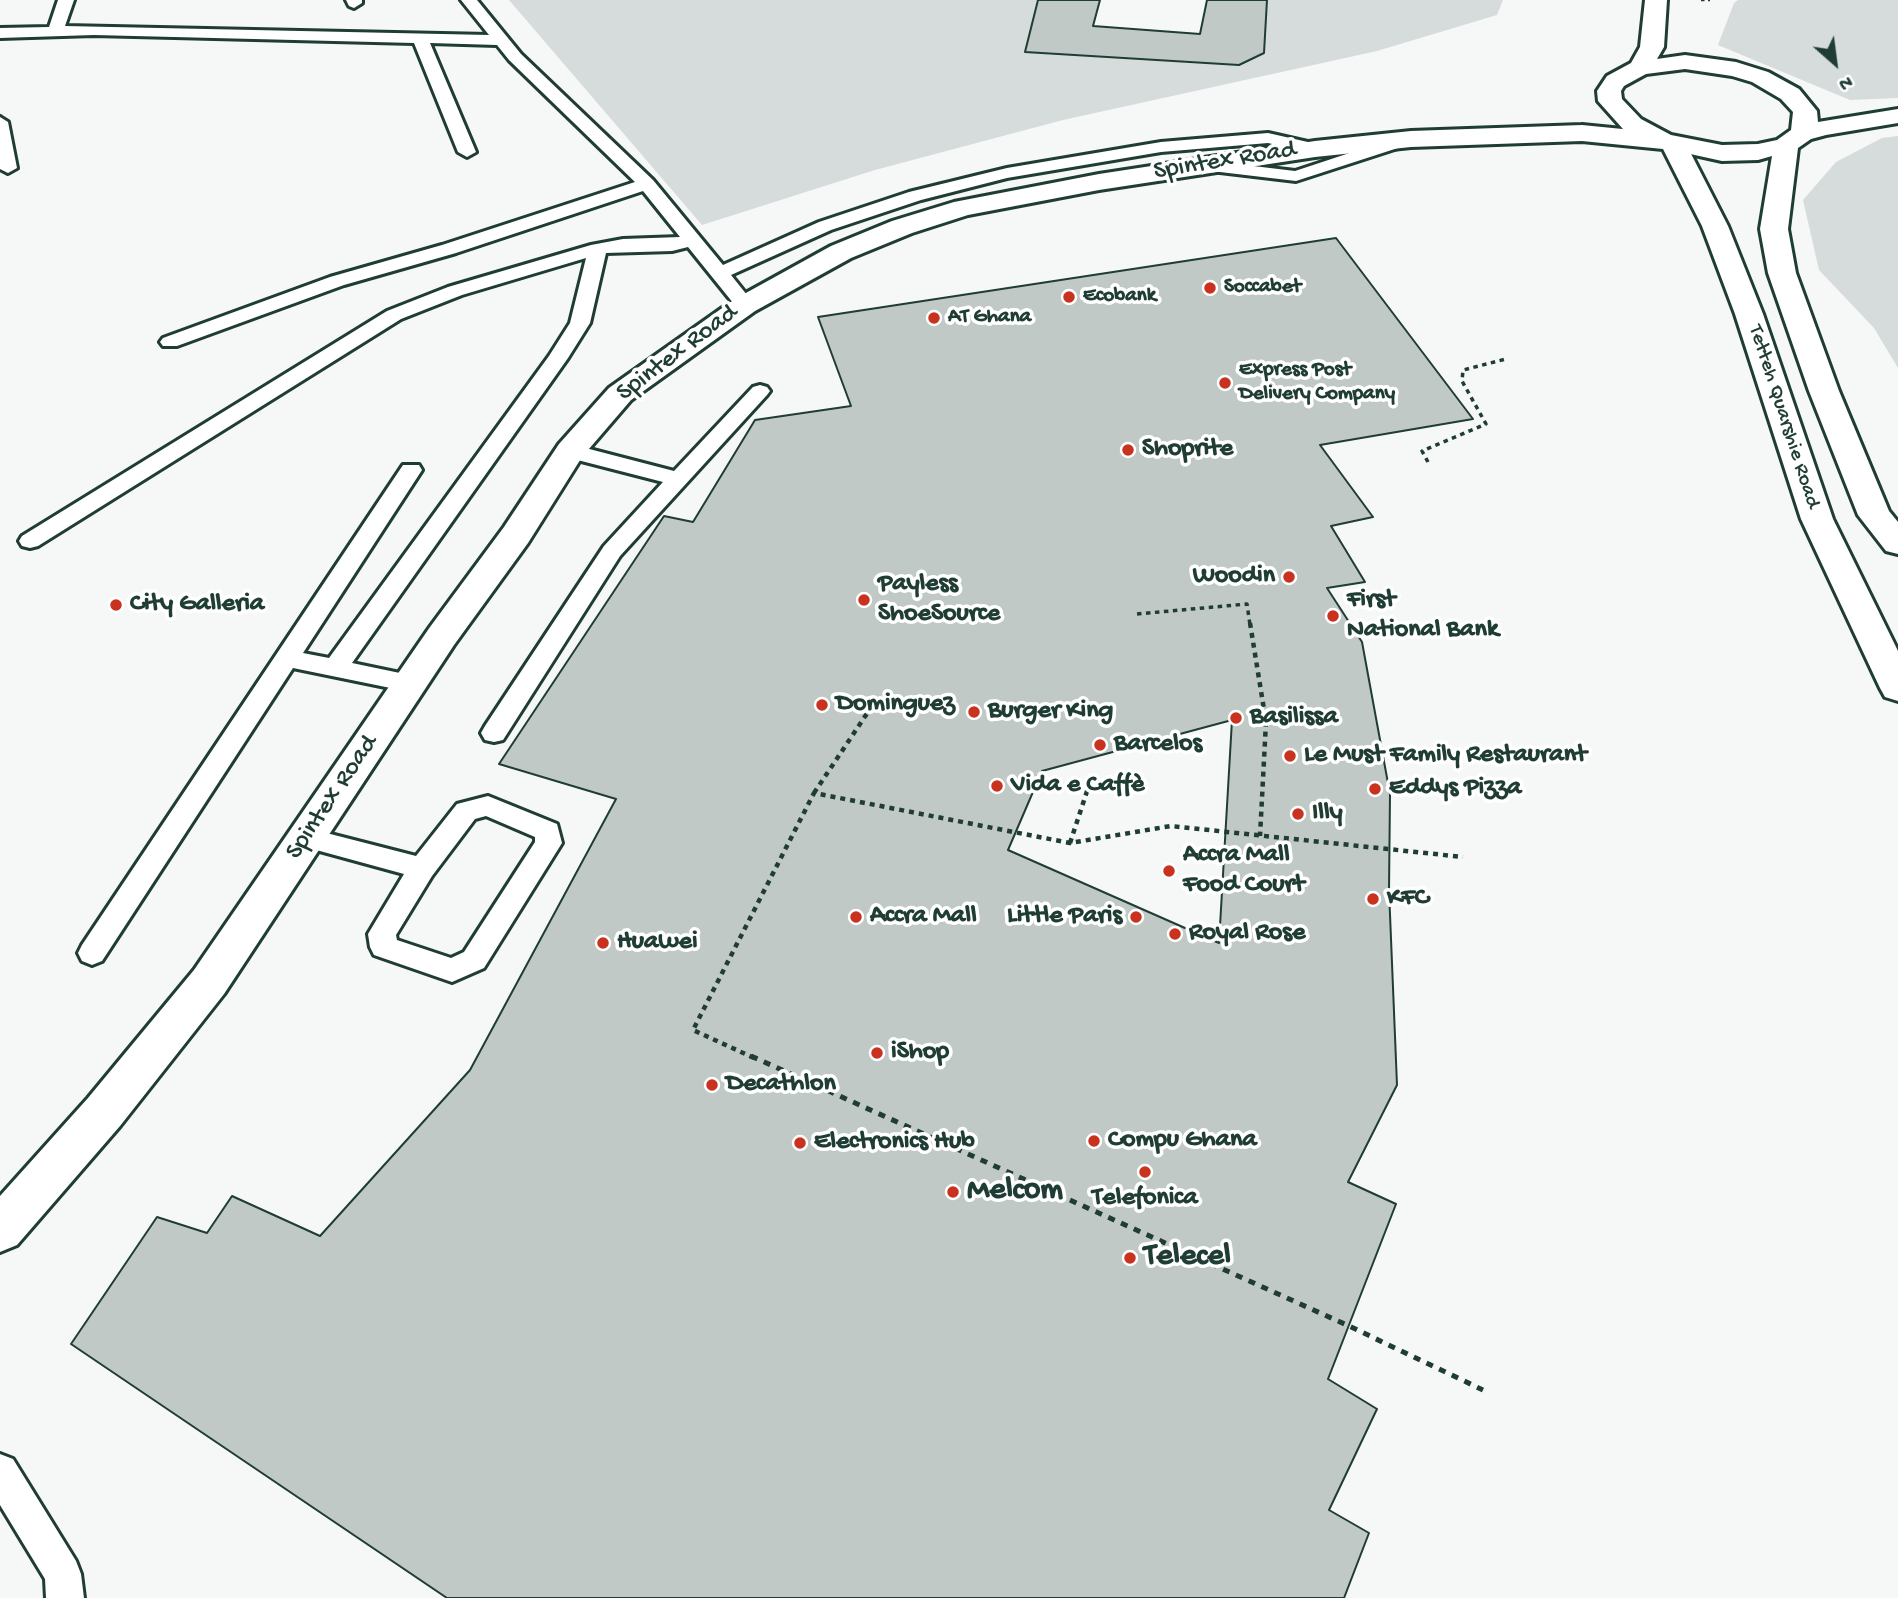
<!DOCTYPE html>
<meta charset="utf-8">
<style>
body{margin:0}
#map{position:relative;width:1898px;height:1598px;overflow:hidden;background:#f6f7f7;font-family:"Gochi Hand",sans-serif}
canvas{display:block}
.north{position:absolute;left:1800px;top:28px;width:70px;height:70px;-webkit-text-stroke:5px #fff;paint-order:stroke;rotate:152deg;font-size:19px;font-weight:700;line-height:28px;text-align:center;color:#1f3d34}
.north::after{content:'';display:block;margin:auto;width:24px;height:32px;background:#1f3d34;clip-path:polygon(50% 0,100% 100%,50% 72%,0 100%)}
</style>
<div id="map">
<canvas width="1898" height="1598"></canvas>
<div class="north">N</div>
</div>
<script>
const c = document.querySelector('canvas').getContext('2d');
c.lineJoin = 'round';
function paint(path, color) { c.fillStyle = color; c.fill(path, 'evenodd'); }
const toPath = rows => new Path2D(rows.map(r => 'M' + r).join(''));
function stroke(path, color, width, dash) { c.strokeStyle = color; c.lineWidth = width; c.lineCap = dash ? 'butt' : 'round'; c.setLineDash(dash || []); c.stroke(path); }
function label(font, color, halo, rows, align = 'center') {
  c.font = font + ' "Gochi Hand",sans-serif'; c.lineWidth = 7; c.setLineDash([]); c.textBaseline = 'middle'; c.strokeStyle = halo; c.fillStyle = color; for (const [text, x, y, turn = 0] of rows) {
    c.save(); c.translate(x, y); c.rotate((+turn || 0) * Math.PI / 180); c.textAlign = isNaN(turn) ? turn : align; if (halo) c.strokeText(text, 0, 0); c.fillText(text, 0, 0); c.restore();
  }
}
paint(toPath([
 [509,0,1038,0,1025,52,1239,65,1264,53,1267,0,1503,0,1497,15,1377,51,1063,120,875,170,702,225],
 [1738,0,1898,0,1898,98,1850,100,1718,45,1734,3],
 [1898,136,1898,368,1874,328,1819,270,1803,200,1836,162,1882,138]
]), '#d6dcdb');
const building = toPath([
 [1038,0,1100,0,1093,26,1200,34,1207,0,1267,0,1264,53,1239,65,1025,52,1038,0],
 [1336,238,1473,419,1320,445,1373,517,1331,526,1365,582,1327,588,1362,642,1390,794,1389,890,1397,1085,1348,1182,1396,1204,1328,1379,1377,1409,1329,1510,1369,1533,1344,1598,447,1598,71,1344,157,1217,207,1233,232,1196,320,1236,470,1070,616,799,499,764,664,516,693,522,755,420,851,406,818,317,1336,238],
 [1232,720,1219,943,1008,850,1042,771,1232,720]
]);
paint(building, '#c0c9c6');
stroke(building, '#1f3d34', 2);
const lane = toPath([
 [58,0,74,0,65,26,489,35,461,0,477,0,521,54,653,180,723,265,819,222,909,192,1007,168,1161,142,1268,133,1321,145,1324,149,1315,154,1268,143,1161,152,1007,178,921,200,831,230,731,275,755,305,745,311,738,309,688,247,672,251,606,253,590,323,568,358,352,663,419,677,422,683,419,689,410,692,293,668,102,961,92,965,82,961,78,953,82,945,403,465,419,465,422,470,303,653,329,658,549,356,570,323,586,258,462,295,401,319,38,546,30,548,22,546,19,541,22,536,387,311,448,287,591,245,623,239,680,237,643,191,456,253,344,285,177,346,163,346,160,342,163,338,330,277,442,245,635,182,509,60,497,45,430,43,476,152,467,157,458,152,414,43,94,35,0,38,0,28,49,27,58,0],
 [346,0,362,0,362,3,354,8,349,6,346,0],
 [0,117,8,122,17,168,8,173,0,169,0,117],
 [1398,137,1404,138,1407,142,1404,146,1296,181,1203,170,1194,165,1203,160,1295,171,1398,137],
 [760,385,767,387,770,391,767,395,620,556,503,740,494,742,485,740,481,733,485,726,604,546,663,482,562,456,559,451,562,446,570,444,674,471,753,387,760,385],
 [488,796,557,824,562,843,484,968,452,982,374,955,370,947,368,934,404,874,298,845,294,838,298,831,307,828,416,856,457,804,488,796],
 [486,816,535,837,535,842,464,952,451,958,397,940,396,935,432,876,475,819,486,816],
 [0,1454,13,1459,76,1561,81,1574,84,1598,46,1598,45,1579,0,1505,0,1454]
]);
const secondary = toPath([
 [1582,125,1663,133,1682,139,1686,144,1728,226,1763,314,1833,519,1898,651,1898,701,1885,697,1880,688,1801,519,1735,314,1702,226,1663,149,1582,141,1411,147,1315,157,1099,190,968,215,912,233,851,258,755,311,631,400,582,457,528,543,454,645,224,994,120,1126,17,1245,0,1252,0,1196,88,1098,194,970,430,627,504,527,559,444,609,388,735,299,831,246,892,221,954,202,1099,174,1315,141,1411,131,1582,125]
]);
const highway = toPath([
 [1645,0,1667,0,1664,47,1657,59,1685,55,1736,62,1768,72,1799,89,1817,111,1818,122,1898,109,1898,123,1826,135,1811,139,1798,148,1788,229,1796,273,1839,391,1889,511,1898,522,1898,554,1886,551,1858,515,1809,391,1768,273,1760,229,1772,156,1758,160,1722,161,1654,146,1623,129,1598,101,1597,91,1607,76,1631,63,1640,47,1645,0],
 [1685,69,1732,76,1752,82,1781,99,1793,112,1791,130,1777,140,1758,144,1722,145,1671,135,1641,119,1622,99,1621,91,1624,86,1646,74,1685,69]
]);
stroke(lane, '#1f3d34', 6);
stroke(secondary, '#1f3d34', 6);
stroke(highway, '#1f3d34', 6);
stroke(toPath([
 [1701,0,1710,0]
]), '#1f3d34', 2.5, [3.5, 3.5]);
stroke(toPath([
 [1428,462,1422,451,1486,424,1462,381,1463,370,1506,359],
 [1137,614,1247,604,1250,625]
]), '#1f3d34', 3.5, [4.5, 4.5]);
stroke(toPath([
 [1250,623,1266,722,1260,836],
 [814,793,872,706],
 [1070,843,1092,776],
 [754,1058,693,1030,814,793,1070,843,1171,826,1463,857]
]), '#1f3d34', 4.5, [5, 5]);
stroke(toPath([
 [751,1056,1349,1326,1483,1390]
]), '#1f3d34', 5, [7, 7]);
paint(lane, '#fff');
paint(secondary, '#fff');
paint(highway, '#fff');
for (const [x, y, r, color] of [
 [1210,288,7,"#c8321e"],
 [1069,297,7,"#c8321e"],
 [934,318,7,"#c8321e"],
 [1225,383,7,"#c8321e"],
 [1128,450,7,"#c8321e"],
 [1289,577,7,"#c8321e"],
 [864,600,7,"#c8321e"],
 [116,605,7,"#c8321e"],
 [1333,616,7,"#c8321e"],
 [822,705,7,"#c8321e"],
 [974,712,7,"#c8321e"],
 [1236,718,7,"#c8321e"],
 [1100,745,7,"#c8321e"],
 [1290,756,7,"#c8321e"],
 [997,786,7,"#c8321e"],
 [1375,789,7,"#c8321e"],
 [1298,814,7,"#c8321e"],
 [1169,871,7,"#c8321e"],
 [1373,899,7,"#c8321e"],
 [856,917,7,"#c8321e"],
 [1136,917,7,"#c8321e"],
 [1175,934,7,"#c8321e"],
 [603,943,7,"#c8321e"],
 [877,1053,7,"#c8321e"],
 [712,1085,7,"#c8321e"],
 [1094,1141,7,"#c8321e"],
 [800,1143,7,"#c8321e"],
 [1145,1172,7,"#c8321e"],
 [953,1192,7,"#c8321e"],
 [1130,1258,7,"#c8321e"]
]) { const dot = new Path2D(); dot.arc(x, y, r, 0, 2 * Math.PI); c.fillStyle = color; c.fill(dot); stroke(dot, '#fff', 2.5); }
label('bold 21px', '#1f3d34', '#fff', [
 ["Soccabet",1224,288],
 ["Ecobank",1083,297],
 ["AT Ghana",948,318],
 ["Express Post",1239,371],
 ["Delivery Company",1239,395]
], 'left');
label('21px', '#1f3d34', '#fff', [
 ["Tetteh Quarshie Road",1783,417,72]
]);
label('26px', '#1f3d34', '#fff', [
 ["Spintex Road",1225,162,-9],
 ["Spintex Road",678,354,-37],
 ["Spintex Road",333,798,-56]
]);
label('bold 26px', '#1f3d34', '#fff', [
 ["Shoprite",1142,450],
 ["Woodin",1275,577,"right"],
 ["Payless",878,585],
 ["ShoeSource",878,615],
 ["First",1347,601],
 ["National Bank",1347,631],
 ["City Galleria",130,605],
 ["Dominguez",836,705],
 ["Burger King",988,712],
 ["Basilissa",1250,718],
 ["Barcelos",1114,745],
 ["Le Must Family Restaurant",1304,756],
 ["Vida e Caffè",1011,786],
 ["Eddys Pizza",1389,789],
 ["Illy",1312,814],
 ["Accra Mall",1183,856],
 ["Food Court",1183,886],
 ["KFC",1387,899],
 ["Accra Mall",870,917],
 ["Little Paris",1122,917,"right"],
 ["Royal Rose",1189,934],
 ["Huawei",617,943],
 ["iShop",891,1053],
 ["Decathlon",726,1085],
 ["Compu Ghana",1108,1141],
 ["Electronics Hub",814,1143],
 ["Telefonica",1145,1199,"center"]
], 'left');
label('bold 32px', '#1f3d34', '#fff', [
 ["Melcom",967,1192],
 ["Telecel",1144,1258]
], 'left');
</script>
